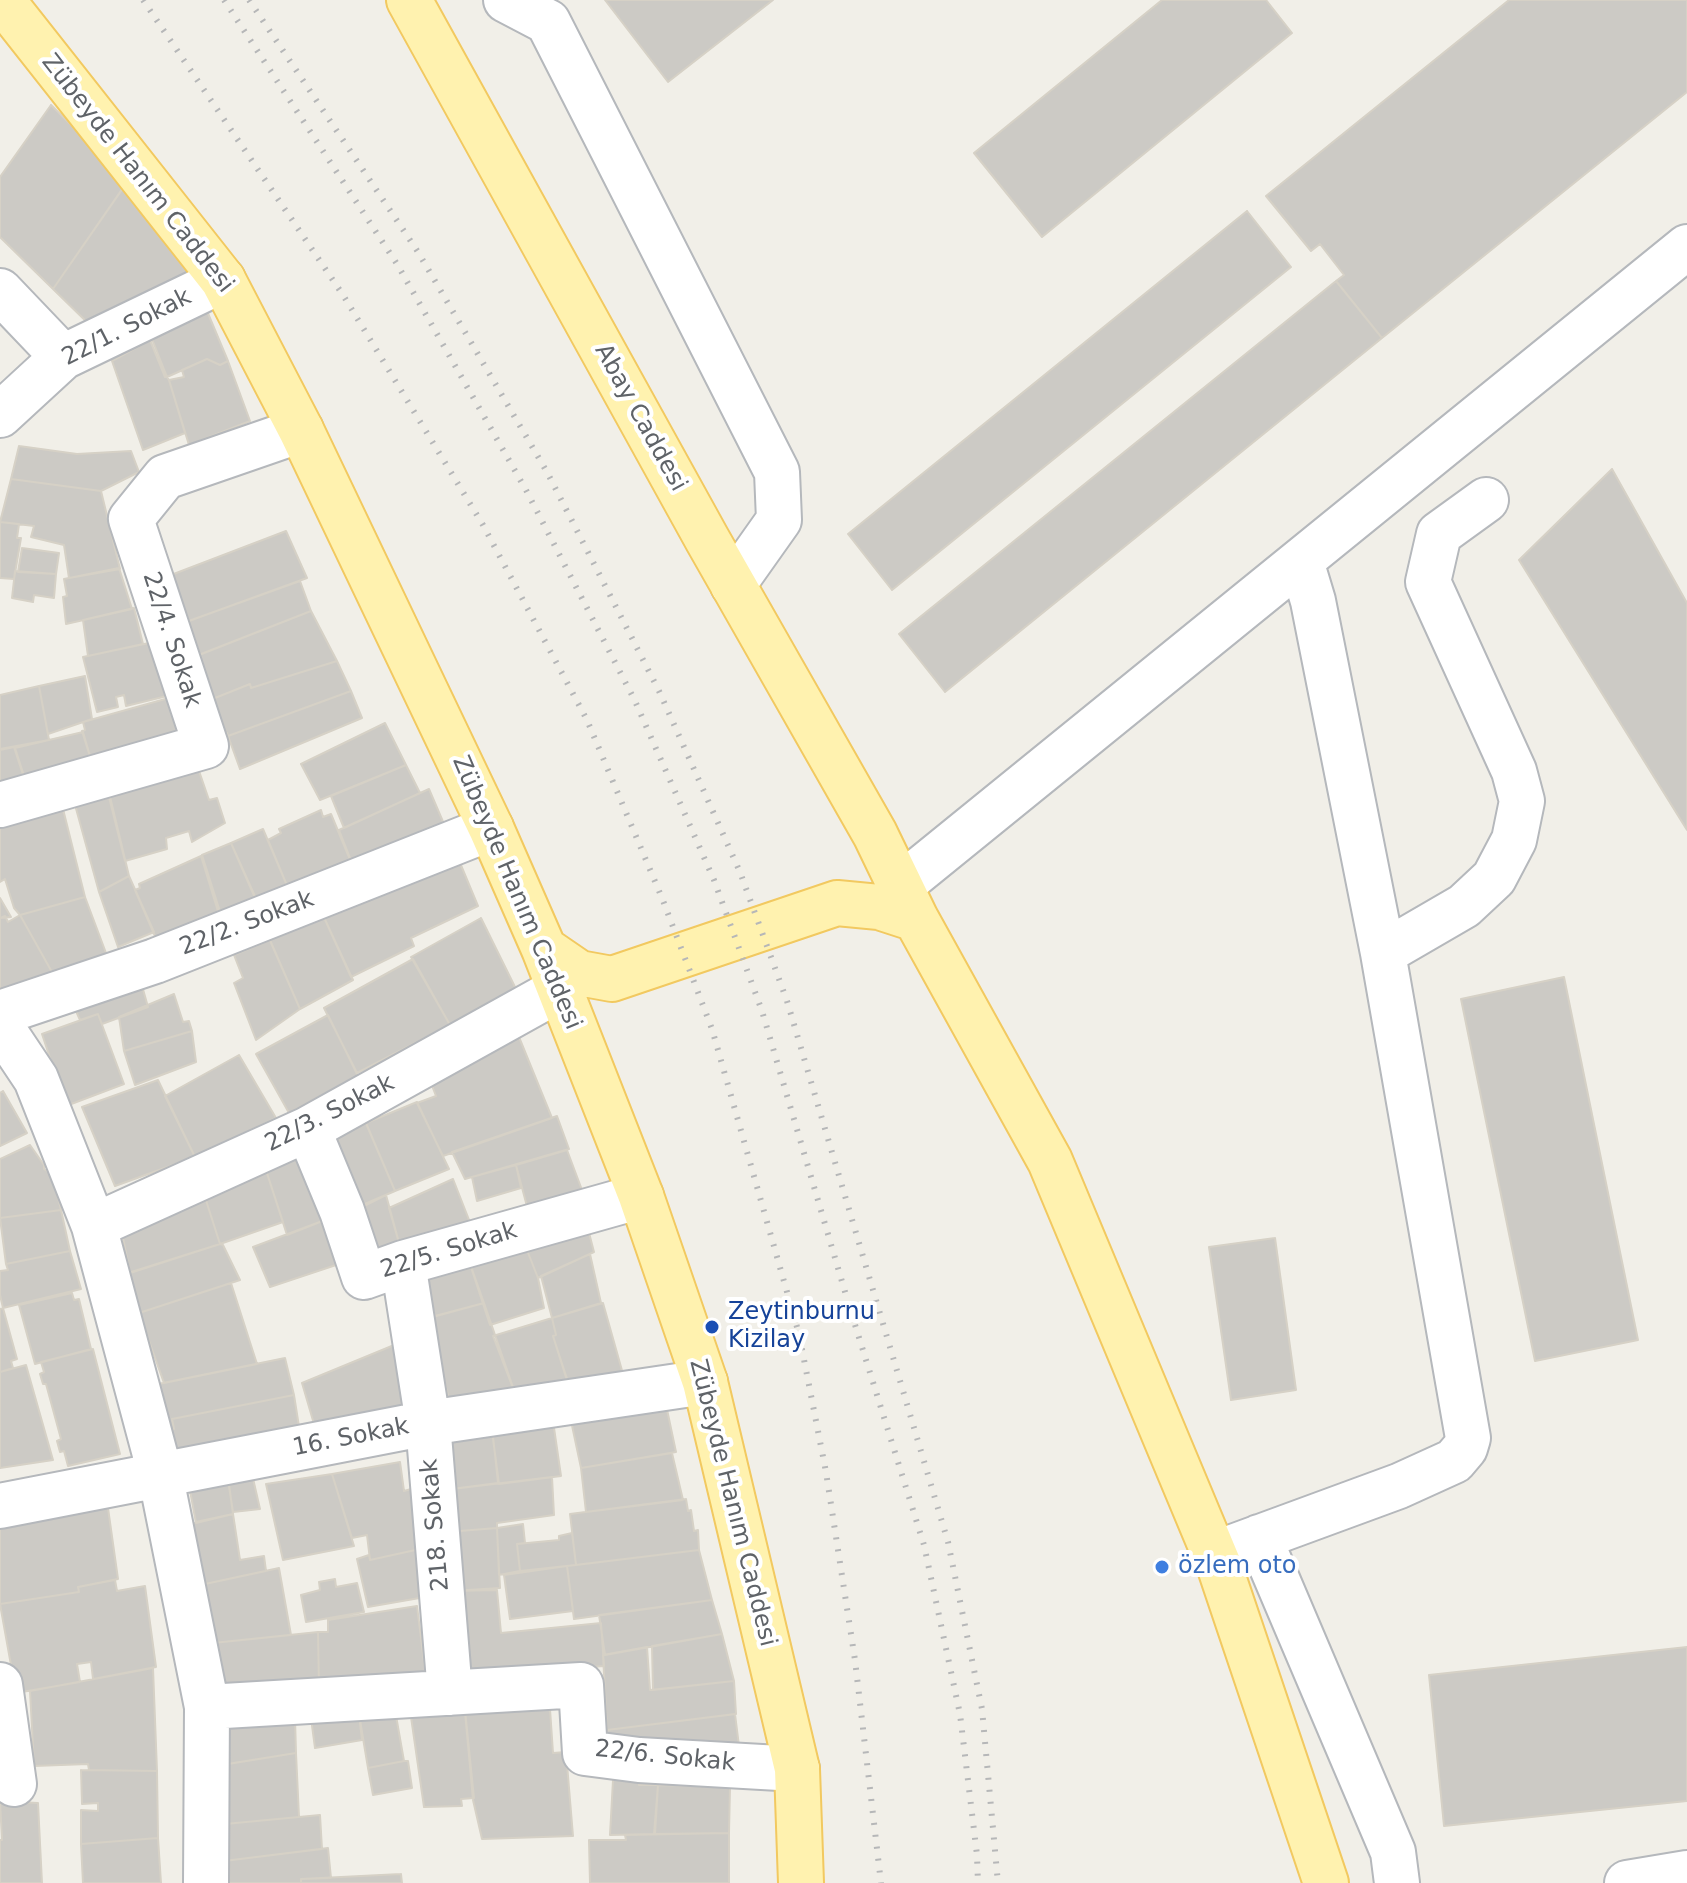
<!DOCTYPE html>
<meta charset="utf-8">
<style>
body{margin:0}
canvas{display:block;background:#f1efe8}
</style>
<canvas width="1687" height="1883"></canvas>
<script>
const c = document.querySelector('canvas').getContext('2d');
c.lineJoin = 'round';
function paint(path, color) { c.fillStyle = color; c.fill(path, 'evenodd'); }
const toPath = rows => new Path2D(rows.map(r => 'M' + r).join(''));
function stroke(path, color, width, dash) { c.strokeStyle = color; c.lineWidth = width; c.lineCap = dash ? 'butt' : 'round'; c.setLineDash(dash || []); c.stroke(path); }
function label(font, color, halo, rows, align = 'center') {
  c.font = font + ' "DejaVu Sans",sans-serif'; c.lineWidth = 8; c.setLineDash([]); c.textBaseline = 'middle'; c.strokeStyle = halo; c.fillStyle = color; for (const [text, x, y, turn = 0] of rows) {
    c.save(); c.translate(x, y); c.rotate((+turn || 0) * Math.PI / 180); c.textAlign = isNaN(turn) ? turn : align; if (halo) c.strokeText(text, 0, 0); c.fillText(text, 0, 0); c.restore();
  }
}
const building = toPath([
 [605,0,773,0,668,82,605,0],
 [1162,0,1266,0,1292,33,1042,237,974,153,1162,0],
 [1509,0,1687,0,1687,92,1382,338,1336,281,1344,275,1320,244,1311,251,1266,196,1509,0],
 [51,105,128,181,53,289,0,237,0,177,51,105],
 [127,182,197,266,95,330,53,289,127,182],
 [1247,211,1291,267,892,590,848,534,1247,211],
 [1336,281,1382,338,945,692,899,634,1336,281],
 [207,311,228,361,220,365,207,359,167,377,152,339,207,311],
 [150,340,165,377,167,377,169,380,185,433,143,450,112,361,150,340],
 [207,359,220,365,228,361,250,421,189,445,169,380,184,377,182,370,207,359],
 [19,446,77,454,131,451,139,472,101,491,11,479,19,446],
 [1612,469,1687,603,1687,830,1519,560,1612,469],
 [11,479,101,491,120,569,69,578,64,545,31,537,34,526,0,522,11,479],
 [0,522,19,524,17,538,21,538,14,579,0,578,0,522],
 [286,531,307,578,189,621,171,575,286,531],
 [22,548,59,553,56,574,18,572,22,548],
 [119,568,132,609,66,624,63,597,67,596,64,579,119,568],
 [15,571,56,574,54,598,34,595,33,602,12,598,15,571],
 [300,581,311,611,196,656,183,623,300,581],
 [134,608,143,644,88,656,83,620,134,608],
 [311,611,337,661,251,688,250,684,210,700,194,657,311,611],
 [149,643,167,696,126,706,124,695,116,697,118,707,97,712,83,657,149,643],
 [337,661,351,691,228,736,227,733,218,737,210,700,250,684,251,688,337,661],
 [85,676,92,719,48,734,39,686,85,676],
 [39,686,49,740,0,749,0,695,39,686],
 [351,691,362,718,240,769,228,736,351,691],
 [176,696,188,739,93,766,82,731,85,730,83,722,176,696],
 [385,723,406,765,320,800,301,764,385,723],
 [83,732,92,763,26,782,15,748,83,732],
 [14,747,26,784,0,791,0,750,14,747],
 [406,765,420,793,344,828,331,796,406,765],
 [198,768,209,800,217,798,225,823,192,842,189,831,166,838,167,849,125,861,108,793,198,768],
 [107,784,129,876,99,892,72,794,107,784],
 [429,789,444,824,352,863,339,830,429,789],
 [60,797,85,897,20,915,14,908,5,879,0,882,0,817,60,797],
 [321,810,323,817,331,814,351,862,288,888,268,840,281,833,279,829,321,810],
 [263,829,291,895,259,907,231,843,263,829],
 [231,843,258,903,222,918,202,855,231,843],
 [201,856,220,918,158,943,135,890,140,888,139,884,201,856],
 [458,858,478,906,411,938,414,946,351,977,322,913,458,858],
 [129,876,154,932,118,947,99,892,129,876],
 [85,897,109,961,57,981,20,915,85,897],
 [0,898,11,917,0,918,0,898],
 [322,913,353,980,300,1009,268,936,322,913],
 [20,915,57,981,0,995,0,918,5,916,8,922,20,915],
 [481,918,516,989,450,1025,411,957,481,918],
 [270,940,300,1009,256,1040,234,983,243,978,234,955,270,940],
 [413,959,450,1025,357,1073,324,1008,413,959],
 [139,975,148,1007,102,1024,98,1014,80,1020,71,1000,139,975],
 [1564,977,1638,1340,1535,1361,1461,999,1564,977],
 [174,994,183,1022,189,1021,192,1031,124,1051,119,1017,174,994],
 [98,1014,124,1084,66,1106,42,1034,98,1014],
 [328,1015,358,1076,289,1113,256,1054,328,1015],
 [192,1031,196,1062,135,1085,124,1051,192,1031],
 [519,1037,552,1118,443,1156,417,1103,436,1096,431,1083,519,1037],
 [239,1055,276,1118,195,1157,165,1096,239,1055],
 [158,1080,195,1157,115,1186,82,1107,158,1080],
 [3,1091,27,1133,0,1146,0,1093,3,1091],
 [417,1102,449,1169,395,1191,366,1123,417,1102],
 [557,1116,569,1149,465,1179,452,1152,557,1116],
 [365,1121,395,1191,353,1209,326,1137,365,1121],
 [30,1145,44,1165,44,1169,53,1175,61,1210,0,1218,0,1159,30,1145],
 [300,1146,325,1220,287,1235,264,1164,300,1146],
 [567,1150,585,1198,529,1214,516,1165,567,1150],
 [264,1164,283,1222,220,1244,203,1191,264,1164],
 [516,1165,521,1188,477,1201,472,1177,516,1165],
 [453,1179,473,1230,401,1250,389,1208,453,1179],
 [203,1191,220,1244,130,1273,122,1233,203,1191],
 [386,1195,401,1250,368,1259,354,1211,386,1195],
 [61,1210,70,1251,6,1264,0,1218,61,1210],
 [325,1220,339,1264,270,1287,253,1247,325,1220],
 [587,1225,594,1252,538,1278,525,1245,587,1225],
 [1275,1238,1296,1390,1231,1400,1209,1247,1275,1238],
 [220,1244,223,1245,240,1280,139,1313,125,1274,220,1244],
 [525,1245,538,1278,544,1308,490,1325,468,1258,525,1245],
 [70,1251,81,1289,3,1308,0,1295,0,1271,8,1270,6,1264,70,1251],
 [590,1254,601,1303,552,1318,541,1276,590,1254],
 [468,1258,484,1303,435,1316,421,1270,468,1258],
 [231,1283,257,1364,164,1383,139,1313,231,1283],
 [72,1293,74,1300,79,1299,91,1349,35,1364,19,1305,72,1293],
 [484,1303,516,1396,450,1404,429,1318,484,1303],
 [603,1303,623,1374,570,1388,553,1336,556,1335,552,1318,603,1303],
 [3,1308,17,1359,11,1361,13,1368,0,1372,0,1309,3,1308],
 [552,1318,556,1335,553,1336,570,1390,516,1396,493,1336,552,1318],
 [399,1343,416,1410,314,1424,302,1383,399,1343],
 [93,1349,120,1454,68,1466,64,1451,60,1452,57,1441,61,1439,46,1384,43,1384,40,1374,44,1372,41,1362,93,1349],
 [285,1358,294,1395,172,1419,174,1429,168,1430,158,1384,285,1358],
 [26,1365,53,1460,0,1468,0,1372,26,1365],
 [294,1395,300,1433,174,1462,168,1430,174,1429,172,1419,294,1395],
 [665,1400,676,1452,581,1468,570,1416,665,1400],
 [553,1421,561,1476,499,1484,492,1431,553,1421],
 [493,1436,498,1483,444,1490,439,1443,493,1436],
 [672,1453,683,1500,586,1512,581,1468,672,1453],
 [400,1462,404,1491,411,1489,420,1549,370,1560,367,1535,352,1538,332,1474,400,1462],
 [252,1474,260,1509,233,1512,228,1480,252,1474],
 [332,1474,354,1546,283,1560,266,1484,332,1474],
 [228,1477,233,1514,196,1523,189,1485,228,1477],
 [552,1477,554,1515,497,1523,497,1528,447,1532,444,1490,552,1477],
 [686,1499,688,1511,691,1510,694,1531,698,1530,699,1550,576,1565,570,1514,686,1499],
 [107,1501,118,1579,78,1587,79,1592,0,1604,0,1518,107,1501],
 [233,1514,240,1560,264,1556,266,1571,205,1584,191,1523,233,1514],
 [523,1524,525,1543,517,1544,520,1571,499,1575,497,1528,523,1524],
 [497,1528,500,1588,452,1591,447,1532,497,1528],
 [572,1533,576,1565,520,1571,517,1544,559,1540,559,1536,572,1533],
 [420,1549,431,1596,368,1607,357,1559,369,1555,370,1560,420,1549],
 [699,1550,712,1600,574,1619,567,1566,699,1550],
 [567,1566,573,1611,510,1619,504,1575,567,1566],
 [279,1568,291,1635,213,1643,205,1584,279,1568],
 [335,1579,336,1587,357,1583,364,1612,306,1622,301,1595,320,1590,319,1582,335,1579],
 [115,1580,117,1591,145,1586,156,1667,93,1679,91,1662,77,1664,80,1682,16,1693,0,1604,79,1592,78,1587,115,1580],
 [497,1590,501,1633,601,1623,604,1666,460,1677,452,1591,497,1590],
 [712,1600,722,1634,605,1655,599,1615,712,1600],
 [417,1606,426,1678,319,1687,318,1632,328,1632,328,1620,417,1606],
 [318,1632,319,1687,222,1696,213,1643,318,1632],
 [722,1634,734,1681,653,1690,652,1646,722,1634],
 [647,1647,650,1690,734,1681,736,1714,607,1730,603,1655,647,1647],
 [1687,1647,1687,1801,1444,1826,1429,1675,1687,1647],
 [153,1668,157,1771,89,1770,88,1764,34,1766,30,1691,153,1668],
 [550,1709,553,1753,566,1752,573,1836,482,1839,473,1800,465,1712,550,1709],
 [395,1710,404,1761,368,1768,359,1714,395,1710],
 [410,1710,465,1710,474,1798,461,1799,462,1806,424,1807,410,1710],
 [735,1714,740,1754,608,1741,607,1730,735,1714],
 [359,1715,362,1740,315,1748,311,1718,359,1715],
 [295,1718,296,1753,222,1765,220,1724,295,1718],
 [296,1753,299,1817,225,1824,221,1765,296,1753],
 [404,1761,408,1761,412,1788,373,1795,368,1768,404,1761],
 [81,1770,157,1771,158,1838,81,1844,81,1810,98,1811,98,1803,82,1804,81,1770],
 [639,1779,639,1785,658,1785,654,1834,610,1835,613,1780,639,1779],
 [658,1785,730,1787,729,1833,655,1834,658,1785],
 [0,1801,38,1803,42,1883,0,1883,0,1840,2,1840,0,1801],
 [320,1815,322,1849,224,1861,225,1824,320,1815],
 [729,1833,729,1883,590,1883,589,1840,626,1840,625,1835,729,1833],
 [158,1838,161,1883,83,1883,81,1844,158,1838],
 [328,1848,331,1878,301,1879,301,1883,225,1883,224,1861,328,1848],
 [401,1874,402,1883,301,1883,301,1879,401,1874]
]);
paint(building, '#cccac5');
stroke(building, '#d6d1c6', 2);
const minor = toPath([
 [506,0,548,22,777,472,779,520,733,585],
 [0,291,63,357],
 [0,415,63,357,223,280],
 [0,805,206,746,131,519,165,477,301,430],
 [900,886,1687,247],
 [1383,953,1464,906,1494,878,1514,840,1522,801,1514,771,1428,582,1439,534,1486,500],
 [0,1013,155,961,491,828],
 [0,1025,36,1079,94,1226,160,1473,207,1707,206,1883],
 [308,1129,342,1211,364,1277,403,1263,641,1196],
 [94,1226,308,1129,560,989],
 [403,1263,428,1423,450,1693],
 [0,1506,428,1423,705,1382],
 [1259,1537,1393,1852,1397,1883],
 [1214,1554,1399,1486,1454,1461,1465,1448,1468,1438,1383,953,1313,601,1301,561],
 [0,1685,14,1784],
 [207,1707,581,1685,585,1753,639,1760,797,1769],
 [1627,1883,1687,1873]
]);
const major = toPath([
 [2,0,223,280,301,430,491,828,544,949,641,1196,705,1382,797,1769,801,1883],
 [409,0,707,539,875,834,916,919,1050,1161,1220,1568,1326,1883],
 [544,949,579,973,612,979,837,903,879,907,916,919]
]);
stroke(minor, '#b5b8bc', 48);
stroke(major, '#f2c960', 48);
stroke(minor, '#fff', 44);
stroke(major, '#fff2af', 44);
stroke(toPath([
 [143,0,343,295,483,525,587,720,662,898,712,1029,799,1334,826,1472,855,1660,881,1883],
 [224,0,397,264,526,490,635,701,714,880,762,1011,851,1312,924,1545,960,1714,977,1855,978,1883],
 [249,0,418,252,547,472,659,691,740,872,787,1001,948,1542,982,1709,998,1883]
]), '#b6b7b8', 6, [2, 10]);
for (const [x, y, r, color] of [
 [712,1327,8,"#1a4fb4"],
 [1162,1567,8,"#3f7fe0"]
]) { const dot = new Path2D(); dot.arc(x, y, r, 0, 2 * Math.PI); c.fillStyle = color; c.fill(dot); stroke(dot, '#fff', 3); }
label('24px', '#5f6368', '#fff', [
 ["Zübeyde Hanım Caddesi",137,174,52],
 ["22/1. Sokak",127,328,-27],
 ["Abay Caddesi",640,418,61],
 ["22/4. Sokak",171,640,72],
 ["Zübeyde Hanım Caddesi",516,893,67],
 ["22/2. Sokak",247,924,-21],
 ["22/3. Sokak",330,1114,-27],
 ["22/5. Sokak",449,1251,-17],
 ["16. Sokak",351,1438,-11],
 ["Zübeyde Hanım Caddesi",732,1503,76],
 ["218. Sokak",436,1525,-95],
 ["22/6. Sokak",665,1757,6]
]);
label('24px', '#164399', '#fff', [
 ["Zeytinburnu",728,1313],
 ["Kizilay",728,1341]
], 'left');
label('24px', '#366cbe', '#fff', [
 ["özlem oto",1178,1567]
], 'left');
</script>
